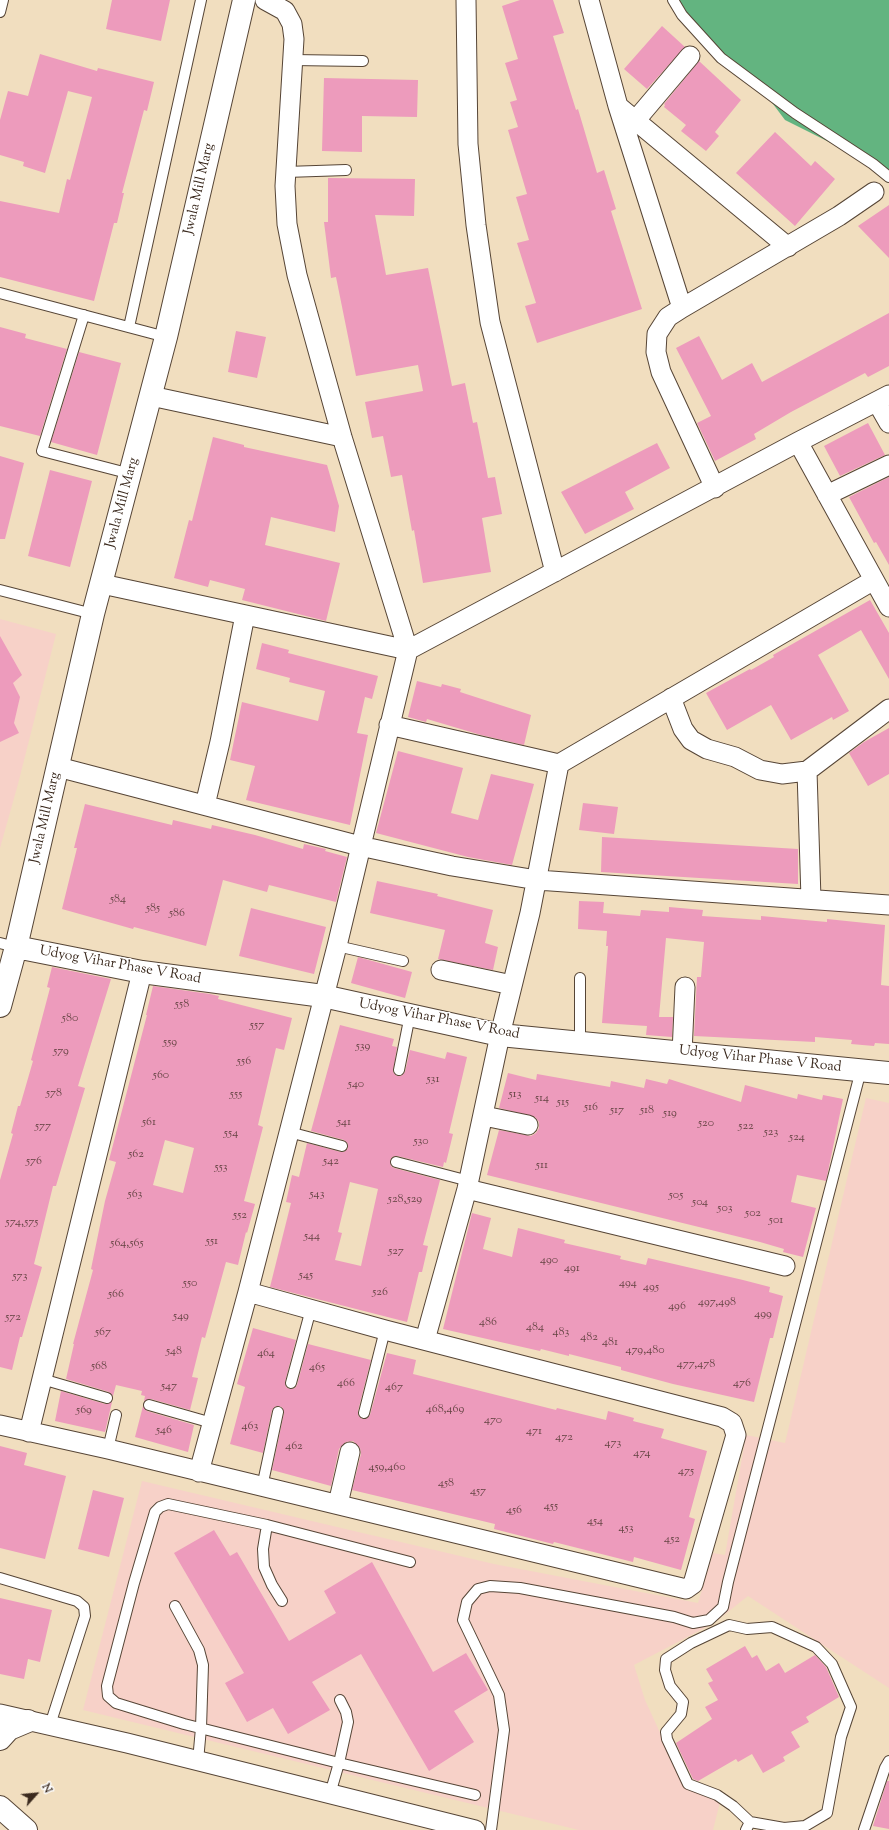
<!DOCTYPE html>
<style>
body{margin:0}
#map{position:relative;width:889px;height:1830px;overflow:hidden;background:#f1debf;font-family:"Sorts Mill Goudy",serif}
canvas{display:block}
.north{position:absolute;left:16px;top:1774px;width:40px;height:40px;-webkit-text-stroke:3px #fff;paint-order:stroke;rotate:63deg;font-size:11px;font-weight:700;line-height:16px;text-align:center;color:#3b2a1e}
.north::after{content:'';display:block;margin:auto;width:14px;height:18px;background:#3b2a1e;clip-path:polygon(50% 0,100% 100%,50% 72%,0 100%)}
</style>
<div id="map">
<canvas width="889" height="1830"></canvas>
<div class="north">N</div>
</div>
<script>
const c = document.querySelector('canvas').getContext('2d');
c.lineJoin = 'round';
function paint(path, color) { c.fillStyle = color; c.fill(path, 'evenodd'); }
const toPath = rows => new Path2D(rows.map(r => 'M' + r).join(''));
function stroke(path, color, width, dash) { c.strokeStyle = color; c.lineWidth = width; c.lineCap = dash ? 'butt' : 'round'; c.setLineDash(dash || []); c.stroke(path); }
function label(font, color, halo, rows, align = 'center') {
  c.font = font + ' "Sorts Mill Goudy",serif'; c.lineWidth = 3; c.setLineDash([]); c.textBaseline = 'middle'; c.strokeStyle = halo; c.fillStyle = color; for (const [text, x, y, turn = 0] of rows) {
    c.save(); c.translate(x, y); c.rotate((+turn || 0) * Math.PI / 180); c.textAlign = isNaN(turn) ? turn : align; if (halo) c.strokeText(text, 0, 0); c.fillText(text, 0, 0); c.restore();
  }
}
paint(toPath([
 [0,619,56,634,18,784,0,848],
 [866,1098,889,1103,889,1688,748,1596,714,1623,634,1665,645,1700,685,1787,720,1802,713,1830,579,1830,83,1710,142,1481,494,1564,698,1603,713,1553,725,1555,746,1435,785,1443]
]), '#f7d1c8');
paint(toPath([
 [673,0,889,0,889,177,873,164,785,120,758,84,721,58]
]), '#63b480');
paint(toPath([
 [112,0,170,0,161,41,106,29],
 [520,0,553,0,564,33,553,36,576,110,578,109,597,173,604,170,616,209,611,211,642,309,537,343,525,306,536,303,517,243,529,240,516,197,527,194,508,130,518,127,510,102,517,100,505,63,518,59,502,6],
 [662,26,685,47,647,89,624,69],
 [40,54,97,71,98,68,154,82,147,111,144,110,122,193,124,193,117,223,114,223,94,301,0,277,0,201,59,213,67,179,70,180,92,97,68,91,45,173,23,166,24,162,0,155,0,120,8,91,28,96],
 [699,61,741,100,715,132,719,136,706,151,681,131,686,125,664,107,665,105,664,104],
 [324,78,418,80,417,117,362,116,362,152,322,151],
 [775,132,811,166,815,161,835,179,795,226,736,173],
 [328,178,415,179,414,216,375,215,386,275,428,268,452,386,465,383,473,423,477,422,488,478,495,477,502,514,482,518,491,572,423,583,414,530,412,531,402,475,391,477,383,436,372,438,365,402,423,391,418,365,356,376,336,277,331,278,324,222,328,222],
 [889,205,889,258,858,226],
 [889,313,889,366,868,377,865,373,791,412,754,434,756,439,715,461,697,423,711,416,676,348,699,336,722,380,752,363,762,382],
 [0,327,26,334,25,338,67,349,40,436,0,426],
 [236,331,266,337,257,378,228,372],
 [79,352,121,363,97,455,51,442],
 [868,423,885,455,840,476,824,446],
 [213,437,244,445,244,447,327,465,339,506,335,532,271,517,265,545,340,563,326,621,242,600,245,589,210,580,208,587,174,578,189,520,192,521],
 [657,443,670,468,625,492,634,509,585,534,561,492],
 [0,456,24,463,5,539,0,539],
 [50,470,92,481,70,567,28,556],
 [889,477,889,565,876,542,874,543,849,497],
 [870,600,889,633,889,679,861,630,818,655,849,711,833,720,832,717,791,740,771,705,727,730,706,693,750,669,751,670,774,657,773,655],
 [0,636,22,675,13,683,20,697,14,723,19,733,0,742],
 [262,643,289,650,288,653,378,676,372,699,365,697,357,733,368,735,350,825,246,800,255,766,230,760,242,702,318,721,325,691,289,682,290,678,256,669],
 [417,681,441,687,442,684,461,689,460,692,531,715,524,745,481,735,427,719,426,722,408,717],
 [889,728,889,774,868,786,849,753,864,742],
 [398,751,463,768,451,813,478,820,491,774,534,784,512,865,468,857,376,833],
 [583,803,618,807,614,834,579,830],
 [85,804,172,825,173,820,211,829,212,825,255,835,303,849,304,844,326,849,325,851,347,857,336,902,269,885,267,892,223,880,206,946,134,927,133,929,62,909,77,848,74,848],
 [602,837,798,849,798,884,601,872],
 [377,881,438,894,437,896,493,910,485,943,498,947,493,970,438,959,445,930,370,913],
 [579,901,604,902,603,913,640,916,641,910,669,912,669,907,703,910,702,916,761,920,761,916,827,922,827,919,885,925,881,985,889,986,889,1044,875,1043,874,1046,851,1044,852,1040,815,1037,815,1042,694,1036,697,977,701,977,704,942,666,938,659,1017,673,1017,672,1037,646,1035,647,1026,602,1023,608,946,606,946,607,931,578,929],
 [251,908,326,927,314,974,239,956],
 [358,957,412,972,405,998,351,983],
 [52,967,111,979,78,1086,85,1088,56,1186,53,1186,34,1264,42,1267,22,1337,20,1337,12,1370,0,1367,0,1180,13,1134,11,1133,18,1106,20,1106,33,1061,31,1060,50,988,47,987],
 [153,986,210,994,219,996,218,999,292,1018,284,1050,276,1048,258,1125,263,1127,244,1201,255,1204,247,1233,246,1232,238,1265,226,1262,205,1338,202,1337,192,1377,198,1378,190,1410,151,1399,144,1401,145,1396,141,1395,142,1391,116,1385,113,1396,109,1392,66,1379,74,1344,73,1344,93,1270,91,1269,105,1201,116,1162,109,1160,147,1015,146,1015],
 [165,1140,194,1148,183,1193,153,1185],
 [340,1025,394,1039,392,1046,397,1047,393,1072,397,1076,401,1076,405,1072,410,1050,445,1059,447,1052,467,1057,449,1133,453,1134,446,1163,444,1162,443,1167,397,1156,392,1157,390,1161,391,1166,394,1168,440,1180,423,1245,428,1246,422,1272,419,1272,407,1322,270,1287,291,1203,286,1202,292,1175,299,1177,307,1143,341,1152,344,1152,348,1148,348,1144,344,1140,311,1131],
 [350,1182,378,1189,361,1266,335,1260,342,1233,338,1232],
 [508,1073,536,1080,537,1074,610,1087,611,1081,644,1088,646,1079,667,1084,669,1079,741,1102,745,1085,797,1099,798,1094,822,1100,823,1095,843,1099,826,1181,797,1175,791,1202,816,1208,803,1257,783,1252,784,1249,760,1242,487,1175,499,1130,531,1136,536,1133,539,1128,539,1122,535,1117,499,1108],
 [472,1213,491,1218,483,1249,512,1257,518,1228,565,1240,564,1243,621,1256,620,1259,646,1265,648,1258,743,1280,770,1287,769,1292,783,1296,773,1338,770,1338,754,1402,673,1384,621,1370,621,1367,569,1354,569,1356,541,1349,540,1351,443,1329],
 [253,1328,296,1340,285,1382,286,1387,290,1389,295,1388,297,1385,308,1344,371,1360,358,1411,358,1415,362,1419,366,1419,370,1415,387,1353,416,1360,413,1374,556,1410,557,1408,606,1420,608,1411,634,1418,633,1421,664,1429,661,1438,707,1451,689,1517,695,1519,681,1570,634,1557,633,1562,554,1542,553,1544,494,1529,495,1524,352,1490,361,1454,360,1448,353,1441,346,1442,339,1449,331,1486,272,1470,284,1413,282,1407,276,1406,272,1410,263,1453,230,1444,245,1387,237,1384],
 [61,1391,105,1404,112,1402,105,1432,55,1421],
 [143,1406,147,1411,194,1425,188,1452,135,1437],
 [0,1446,27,1453,24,1465,66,1476,45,1559,0,1548],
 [93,1490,124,1498,109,1557,78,1549],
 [214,1530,230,1556,237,1552,289,1641,336,1613,324,1591,372,1562,433,1672,466,1653,488,1690,454,1711,474,1742,429,1771,361,1654,312,1682,330,1710,288,1734,273,1708,247,1722,225,1683,244,1673,174,1553],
 [0,1598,52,1610,40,1662,28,1659,24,1679,0,1674],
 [745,1646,752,1658,757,1655,766,1671,779,1663,785,1673,815,1655,826,1667,839,1697,806,1717,809,1722,791,1732,800,1747,783,1757,785,1761,763,1773,752,1754,738,1762,736,1759,698,1781,693,1779,676,1743,712,1719,705,1707,718,1700,708,1683,713,1681,706,1669],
 [887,1781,889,1781,889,1829,873,1826]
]), '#ed9bbc');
const service = toPath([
 [673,0,682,15,721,58,795,113,873,164,889,177],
 [0,12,3,0],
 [292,60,363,61],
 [286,172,346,170],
 [0,293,166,337],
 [84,315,42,451,131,474],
 [129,327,201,0],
 [0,590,93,614],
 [0,943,16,947],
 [337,946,403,961],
 [580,1043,580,978],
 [399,1070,410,1015],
 [289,1132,342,1146],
 [396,1162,469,1181],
 [42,1379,107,1398],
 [291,1383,311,1309],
 [149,1405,212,1423],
 [364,1413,385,1330],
 [108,1449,116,1415],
 [262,1487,278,1412],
 [267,1525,263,1549,264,1567,272,1585,282,1601],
 [0,1578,77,1601,84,1607,85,1616,50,1725],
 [175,1606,199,1650,203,1665,201,1728,198,1761],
 [340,1700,346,1712,348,1722,339,1763,475,1795],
 [330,1794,339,1763,184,1724,116,1703,108,1696,107,1686,134,1583,155,1512,160,1507,168,1504,267,1525,410,1562],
 [491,1830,504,1730,499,1695,463,1620,467,1602,478,1589,490,1586,520,1588,674,1617,693,1623,709,1620,723,1607,728,1582,861,1070],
 [746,1830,750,1822,784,1828,805,1826,827,1813,841,1737,851,1707,832,1664,816,1647,772,1627,747,1629,729,1625,691,1643,666,1659,665,1670,670,1686,683,1702,681,1714,666,1732,667,1739,688,1784,717,1795,733,1806,750,1822],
 [864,1830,885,1768,889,1761]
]);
const minor = toPath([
 [466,0,468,144,476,225,490,322,555,572],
 [589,0,618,106,682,308],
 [618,106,788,247],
 [635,121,690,56],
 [151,396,342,437],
 [877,402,889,423],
 [798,442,889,607],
 [715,488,661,372,656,352,657,334,668,317,682,308,839,216,874,192],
 [827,495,889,465],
 [102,584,408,650,798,442,889,395],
 [671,698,683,729,691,740,707,749,735,757,760,770,782,774,807,771,889,709],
 [389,725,559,764],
 [58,767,360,846,452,866,537,880,889,905],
 [807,771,811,899],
 [205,805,220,742,245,615],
 [441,970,512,985],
 [682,1053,685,987],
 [484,1116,528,1125],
 [467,1189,785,1266],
 [425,1340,467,1189,500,1035,530,913,559,764,874,580],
 [0,1425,108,1449,686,1589,693,1584,736,1435,732,1423,722,1417,385,1330,248,1292],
 [29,1432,142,972],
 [199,1472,248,1292,337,946,408,650,342,437,297,275,287,224,285,186,294,39,292,24,285,11,265,0],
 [338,1504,350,1452],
 [0,1714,127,1743,475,1830]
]);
const tertiary = toPath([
 [16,947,142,972,323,996,500,1035,889,1073],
 [0,1006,16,947,93,614,166,337,244,0]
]);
const secondary = toPath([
 [0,1739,9,1729,28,1721],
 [0,1807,26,1830]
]);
stroke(service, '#564536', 12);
stroke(minor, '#564536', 21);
stroke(tertiary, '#564536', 24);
stroke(secondary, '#564536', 24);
stroke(service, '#fff', 10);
stroke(minor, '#fff', 19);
stroke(tertiary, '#fff', 22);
stroke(secondary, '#fff', 22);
label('12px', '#684646', null, [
 ["584",118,900],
 ["585",153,909],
 ["586",177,914],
 ["558",182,1005],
 ["580",70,1019],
 ["557",257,1026],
 ["559",170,1043],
 ["539",363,1047],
 ["579",61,1052],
 ["556",244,1062],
 ["560",161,1076],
 ["531",433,1080],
 ["540",356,1085],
 ["578",54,1094],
 ["555",236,1095],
 ["513",515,1095],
 ["514",542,1099],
 ["515",563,1103],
 ["516",591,1108],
 ["517",617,1111],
 ["518",647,1111],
 ["519",670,1114],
 ["561",149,1123],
 ["541",344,1123],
 ["520",706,1124],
 ["577",43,1127],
 ["522",746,1127],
 ["523",771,1133],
 ["554",231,1134],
 ["524",797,1138],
 ["530",421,1142],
 ["562",136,1155],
 ["576",34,1162],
 ["542",331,1162],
 ["511",542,1166],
 ["553",221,1168],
 ["563",135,1195],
 ["543",317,1195],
 ["505",676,1196],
 ["528,529",405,1200],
 ["504",700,1203],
 ["503",725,1209],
 ["502",753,1214],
 ["552",240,1216],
 ["501",776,1221],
 ["574,575",22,1223],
 ["544",312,1237],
 ["551",212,1242],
 ["564,565",127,1244],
 ["527",396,1252],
 ["490",549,1261],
 ["491",572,1269],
 ["545",306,1276],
 ["573",20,1277],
 ["550",190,1284],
 ["494",628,1284],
 ["495",651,1288],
 ["526",380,1293],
 ["566",116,1295],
 ["497,498",717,1303],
 ["496",677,1307],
 ["499",763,1315],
 ["549",181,1317],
 ["572",13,1318],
 ["486",488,1323],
 ["484",535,1328],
 ["567",103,1333],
 ["483",561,1333],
 ["482",589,1338],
 ["481",610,1343],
 ["479,480",645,1351],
 ["548",174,1352],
 ["464",266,1354],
 ["477,478",696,1365],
 ["568",99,1367],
 ["465",317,1368],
 ["466",346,1384],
 ["476",742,1384],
 ["547",169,1387],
 ["467",394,1388],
 ["468,469",445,1410],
 ["569",84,1411],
 ["470",493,1421],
 ["463",250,1427],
 ["546",164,1431],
 ["471",534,1432],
 ["472",564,1438],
 ["473",613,1444],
 ["462",294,1447],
 ["474",642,1454],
 ["459,460",387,1468],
 ["475",686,1472],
 ["458",446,1484],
 ["457",478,1492],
 ["455",551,1507],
 ["456",514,1511],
 ["454",595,1522],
 ["453",626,1529],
 ["452",672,1540]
]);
label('14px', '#3b2a1e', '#fff', [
 ["Jwala Mill Marg",200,189,-77],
 ["Jwala Mill Marg",123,503,-75],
 ["Jwala Mill Marg",46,818,-77],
 ["Udyog Vihar Phase V Road",120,966,10],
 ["Udyog Vihar Phase V Road",439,1020,11],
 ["Udyog Vihar Phase V Road",760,1060,6]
]);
</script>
